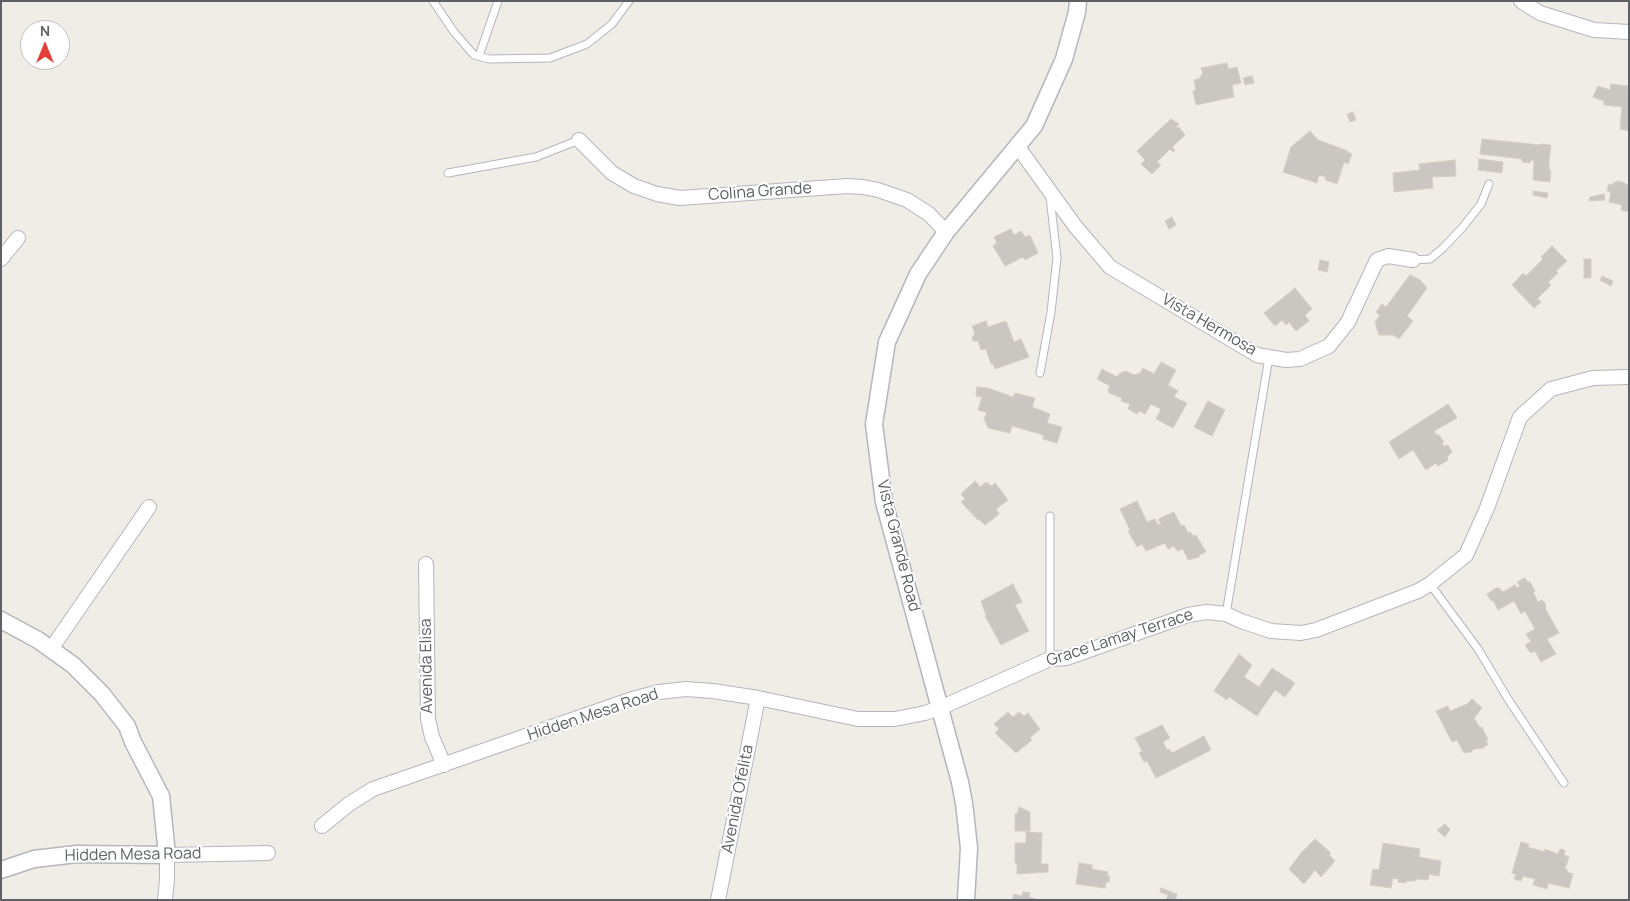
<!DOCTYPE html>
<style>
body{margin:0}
#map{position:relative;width:1630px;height:901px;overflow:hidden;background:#efede6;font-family:Manrope,sans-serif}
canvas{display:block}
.frame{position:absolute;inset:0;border:2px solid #5d6165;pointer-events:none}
.north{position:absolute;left:20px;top:20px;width:50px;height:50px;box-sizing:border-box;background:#fff;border:1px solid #bec0c1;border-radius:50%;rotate:0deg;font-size:14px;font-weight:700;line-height:20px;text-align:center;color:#5d6165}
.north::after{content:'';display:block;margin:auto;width:18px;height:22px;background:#e43e36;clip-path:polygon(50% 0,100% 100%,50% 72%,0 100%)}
</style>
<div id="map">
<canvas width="1630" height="901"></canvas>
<div class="frame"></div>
<div class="north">N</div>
</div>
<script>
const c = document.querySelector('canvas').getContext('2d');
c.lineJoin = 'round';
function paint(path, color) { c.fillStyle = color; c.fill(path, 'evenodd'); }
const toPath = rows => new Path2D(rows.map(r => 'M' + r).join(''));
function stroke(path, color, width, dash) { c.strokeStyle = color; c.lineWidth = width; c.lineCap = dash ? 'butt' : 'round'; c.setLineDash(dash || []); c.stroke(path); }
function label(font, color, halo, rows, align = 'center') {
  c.font = font + ' Manrope,sans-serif'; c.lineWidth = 4; c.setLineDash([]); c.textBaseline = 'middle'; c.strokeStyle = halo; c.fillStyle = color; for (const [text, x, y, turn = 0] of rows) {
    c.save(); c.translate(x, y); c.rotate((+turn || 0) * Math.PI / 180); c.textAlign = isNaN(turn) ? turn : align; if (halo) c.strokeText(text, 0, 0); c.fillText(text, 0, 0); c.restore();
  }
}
const building = toPath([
 [1227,63,1228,69,1237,67,1241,83,1232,85,1234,97,1196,105,1193,91,1196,90,1194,80,1199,79,1203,73,1201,68,1227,63],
 [1252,76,1254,83,1245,85,1243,78,1252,76],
 [1611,84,1628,86,1629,131,1620,129,1622,107,1604,105,1604,101,1593,97,1598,86,1610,90,1611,84],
 [1353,112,1356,120,1350,122,1347,114,1353,112],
 [1171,119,1179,124,1176,127,1178,128,1179,127,1185,135,1172,147,1175,150,1173,152,1170,149,1157,162,1161,165,1152,174,1141,164,1145,160,1137,151,1171,119],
 [1310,131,1318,140,1348,151,1347,152,1352,154,1348,164,1344,162,1337,184,1325,180,1326,177,1319,175,1317,183,1283,172,1291,147,1310,131],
 [1482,139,1540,145,1540,144,1551,145,1549,161,1549,170,1551,170,1550,182,1533,180,1534,161,1531,160,1530,163,1522,162,1522,159,1480,154,1482,139],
 [1479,159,1503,162,1502,173,1478,170,1479,159],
 [1455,160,1456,176,1432,177,1433,188,1394,192,1393,173,1420,170,1419,164,1455,160],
 [1617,181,1625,183,1625,184,1629,185,1629,212,1621,210,1622,205,1609,202,1611,192,1607,191,1609,184,1613,185,1614,182,1617,183,1617,181],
 [1533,191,1548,193,1547,198,1533,195,1533,191],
 [1604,194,1605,200,1589,201,1590,197,1604,194],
 [1172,217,1176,225,1169,229,1165,221,1172,217],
 [1011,229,1014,235,1021,231,1025,237,1030,235,1038,253,1025,260,1023,257,1005,266,993,246,997,243,994,237,1011,229],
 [1552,246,1567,261,1556,271,1558,273,1548,282,1551,285,1537,299,1541,302,1534,308,1512,285,1523,273,1526,276,1543,259,1541,257,1552,246],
 [1584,259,1591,259,1591,278,1584,278,1584,259],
 [1320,260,1329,262,1327,272,1318,270,1320,260],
 [1410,275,1420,280,1427,288,1407,316,1413,321,1399,339,1393,335,1379,335,1375,322,1380,315,1376,312,1382,304,1386,307,1410,275],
 [1602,276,1613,281,1611,286,1600,280,1602,276],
 [1295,288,1312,309,1305,315,1309,321,1296,331,1289,322,1286,325,1282,320,1275,326,1264,313,1295,288],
 [986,321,988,327,1006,321,1014,342,1021,339,1029,357,995,369,993,364,991,364,986,349,981,350,978,341,973,341,972,337,975,334,972,326,986,321],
 [1161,362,1176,370,1168,385,1178,391,1174,397,1187,403,1173,428,1156,419,1161,409,1151,404,1145,414,1139,411,1137,414,1128,409,1130,404,1121,401,1122,398,1109,393,1108,390,1110,386,1097,379,1102,369,1117,377,1120,373,1126,371,1134,375,1140,373,1143,368,1154,374,1161,362],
 [977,387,984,388,985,387,1013,397,1015,393,1035,398,1032,407,1050,414,1047,423,1062,427,1057,443,1043,439,1044,435,1012,426,1010,433,988,428,984,418,987,413,978,410,982,397,976,396,977,387],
 [1208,401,1225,410,1212,436,1194,427,1208,401],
 [1448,404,1457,418,1434,431,1436,435,1438,434,1444,442,1442,443,1443,446,1448,445,1452,452,1447,457,1448,460,1438,466,1436,463,1426,470,1413,450,1399,459,1389,442,1448,404],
 [975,481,980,487,986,482,992,486,995,483,1008,500,996,509,999,513,998,515,985,525,979,519,978,520,961,502,965,499,961,494,975,481],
 [1137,501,1147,522,1155,519,1158,525,1161,524,1158,520,1162,517,1174,512,1181,526,1184,525,1188,533,1190,532,1193,536,1196,535,1206,552,1199,555,1199,557,1188,560,1183,549,1177,551,1174,546,1168,549,1165,543,1146,551,1142,544,1137,547,1128,531,1130,530,1120,509,1137,501],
 [1525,578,1528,582,1530,582,1535,591,1533,592,1538,602,1542,600,1545,603,1546,610,1559,633,1547,639,1556,654,1541,662,1535,651,1531,653,1526,647,1526,644,1531,642,1526,634,1535,629,1525,611,1521,614,1514,601,1498,610,1493,600,1491,601,1487,594,1496,588,1499,588,1503,592,1515,585,1517,588,1520,586,1517,582,1525,578],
 [1013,584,1022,602,1015,605,1029,631,1001,645,985,616,986,615,981,601,1013,584],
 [1239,654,1252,665,1244,677,1259,687,1272,668,1295,683,1285,697,1275,690,1257,716,1229,697,1227,700,1214,691,1239,654],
 [1472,699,1482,708,1474,718,1480,728,1482,727,1488,740,1486,741,1488,744,1483,748,1474,749,1471,752,1464,753,1457,740,1452,742,1436,711,1448,706,1450,711,1467,704,1472,699],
 [1008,712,1013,717,1019,712,1024,716,1028,713,1040,729,1030,738,1032,740,1016,753,995,733,999,729,994,724,1008,712],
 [1162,725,1170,738,1163,742,1167,750,1169,749,1172,753,1204,736,1211,750,1156,778,1147,761,1144,762,1139,753,1142,751,1135,738,1162,725],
 [1019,807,1030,812,1030,831,1015,831,1015,814,1017,814,1019,807],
 [1445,824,1450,829,1445,837,1437,830,1445,824],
 [1026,832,1042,833,1041,864,1048,864,1048,872,1017,874,1017,863,1015,863,1015,843,1026,843,1026,832],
 [1315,839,1331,853,1329,855,1335,861,1321,877,1315,870,1304,884,1289,869,1301,853,1315,839],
 [1521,842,1529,844,1528,847,1545,852,1545,849,1558,854,1560,849,1565,850,1564,855,1569,857,1565,869,1568,870,1567,872,1573,874,1569,888,1548,883,1547,889,1533,885,1535,879,1523,876,1521,881,1514,879,1516,874,1512,873,1521,842],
 [1383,843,1420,849,1419,857,1441,861,1439,876,1429,874,1428,880,1416,879,1415,881,1407,881,1406,883,1398,882,1398,879,1393,878,1391,888,1370,885,1373,869,1379,870,1383,843],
 [1079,863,1092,865,1092,869,1108,872,1107,876,1110,876,1109,882,1106,882,1105,888,1076,884,1079,863],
 [1161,888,1177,894,1175,900,1166,900,1168,895,1160,892,1161,888],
 [1023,892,1030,893,1029,897,1039,900,1012,900,1014,894,1022,896,1023,892]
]);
paint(building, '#cac7c2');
stroke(building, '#d4cec4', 1);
const service = toPath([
 [433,1,454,32,474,55,489,59,550,58,587,44,612,24,629,1],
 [479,56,498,1],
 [448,173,536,157,579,140],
 [1413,260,1430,259,1443,248,1462,228,1481,204,1489,184],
 [1040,373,1051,312,1057,258,1050,197],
 [1050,516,1050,659],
 [1430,584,1478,649,1508,699,1564,783],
 [1226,614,1269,357]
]);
const minor = toPath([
 [1521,1,1540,13,1594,30,1629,32],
 [579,140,612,173,634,186,657,194,680,198,847,186,863,187,878,190,907,200,929,214,946,232],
 [1018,147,1075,226,1110,267,1257,355,1286,360,1300,359,1329,346,1348,322,1377,260,1388,256,1413,260],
 [1,259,18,238],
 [426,564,428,719,432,737,444,765],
 [51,649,149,507],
 [322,826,349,804,373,789,632,699,659,692,686,689,713,691,758,698,858,719,895,719,925,713,940,708,1050,659,1067,658,1188,615,1207,612,1226,614,1241,621,1271,631,1301,633,1316,630,1418,591,1430,584,1466,555,1487,508,1520,417,1551,389,1593,378,1629,377],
 [165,900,167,879,167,855,268,853],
 [718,900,758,698]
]);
const tertiary = toPath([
 [1,620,38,640,73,665,102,694,127,726,133,742,161,796,167,855,77,854,34,859,1,870],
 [966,900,969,848,964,803,960,782,884,502,874,424,887,342,918,274,946,232,1034,126,1064,59,1077,12,1078,1]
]);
stroke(service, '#b3b6ba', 9);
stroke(minor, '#b3b6ba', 16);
stroke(tertiary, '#b3b6ba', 19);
stroke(service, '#fff', 7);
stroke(minor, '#fff', 14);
stroke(tertiary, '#fff', 16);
label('16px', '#5d6165', '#fff', [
 ["Colina Grande",760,192,-4],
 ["Vista Hermosa",1209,325,30],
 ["Vista Grande Road",898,546,76],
 ["Grace Lamay Terrace",1120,638,-18],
 ["Avenida Elisa",427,666,-91],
 ["Hidden Mesa Road",593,715,-18],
 ["Avenida Ofelita",738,799,-79],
 ["Hidden Mesa Road",133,855,-1]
]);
</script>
